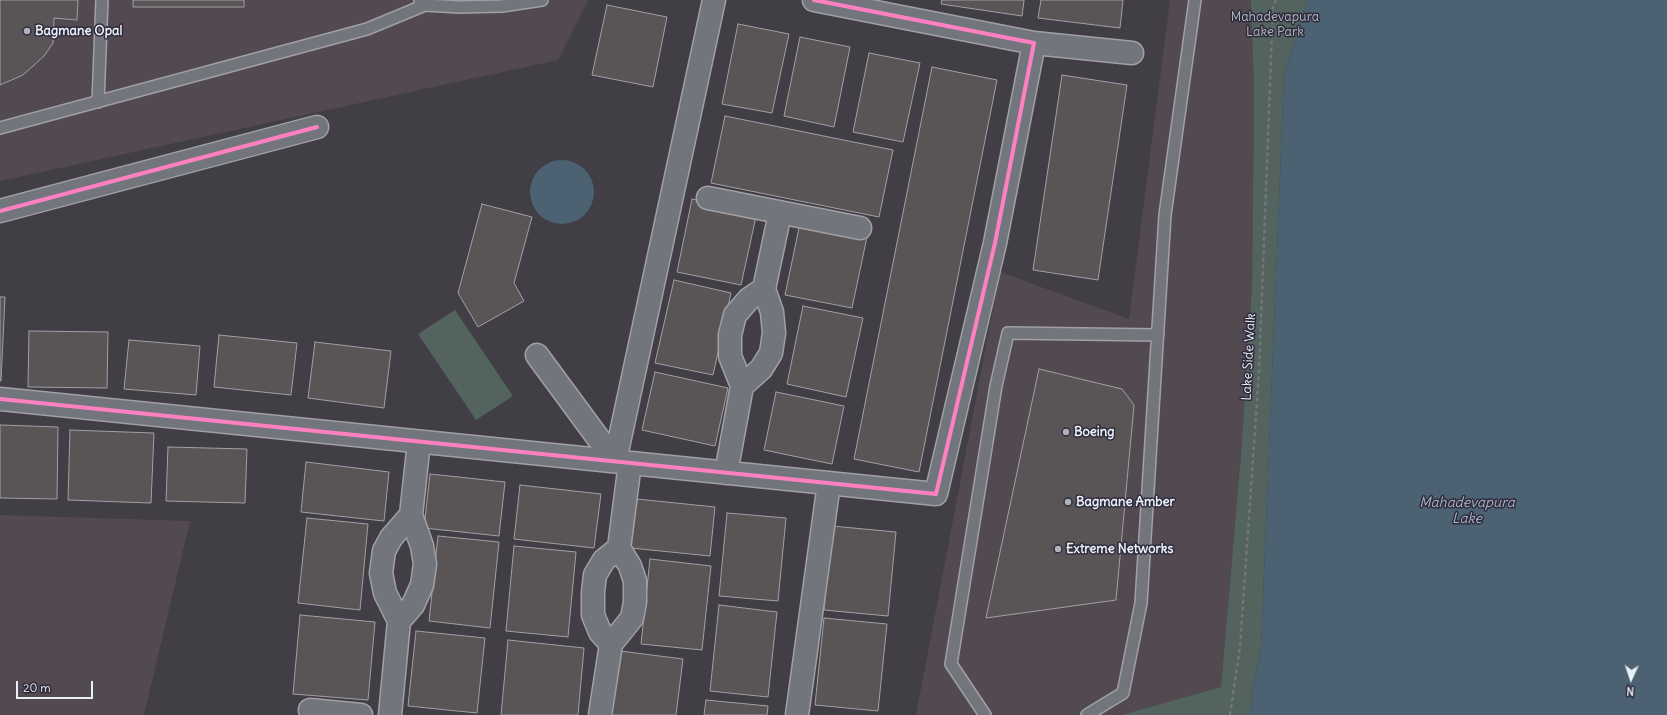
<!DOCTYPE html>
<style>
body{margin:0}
#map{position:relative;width:1667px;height:715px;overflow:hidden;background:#423e45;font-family:Delius,sans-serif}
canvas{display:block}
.north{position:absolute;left:1611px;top:659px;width:40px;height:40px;-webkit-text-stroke:3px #2f2a3d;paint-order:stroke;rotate:183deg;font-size:11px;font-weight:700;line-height:16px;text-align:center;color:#e8f1f8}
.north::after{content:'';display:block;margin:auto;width:14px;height:18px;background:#e8f1f8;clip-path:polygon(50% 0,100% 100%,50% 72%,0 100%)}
.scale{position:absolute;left:16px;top:681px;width:77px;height:18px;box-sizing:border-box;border:2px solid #e8f1f8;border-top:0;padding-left:5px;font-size:12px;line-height:14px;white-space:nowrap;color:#e8f1f8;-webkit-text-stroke:3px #2f2a3d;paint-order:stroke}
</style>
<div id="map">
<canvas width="1667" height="715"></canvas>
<div class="north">N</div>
<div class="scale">20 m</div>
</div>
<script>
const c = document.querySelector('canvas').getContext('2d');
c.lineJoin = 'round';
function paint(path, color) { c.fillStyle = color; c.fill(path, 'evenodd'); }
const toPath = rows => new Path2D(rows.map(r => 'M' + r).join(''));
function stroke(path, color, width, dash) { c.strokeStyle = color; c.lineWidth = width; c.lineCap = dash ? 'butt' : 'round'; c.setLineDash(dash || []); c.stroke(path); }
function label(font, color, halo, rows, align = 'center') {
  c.font = font + ' Delius,sans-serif'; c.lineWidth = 3; c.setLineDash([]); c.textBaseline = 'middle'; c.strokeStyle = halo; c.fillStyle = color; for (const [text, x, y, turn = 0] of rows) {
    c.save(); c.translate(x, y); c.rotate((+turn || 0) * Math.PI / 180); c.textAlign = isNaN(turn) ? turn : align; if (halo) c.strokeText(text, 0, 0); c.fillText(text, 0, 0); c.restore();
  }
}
paint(toPath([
 [0,0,588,0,558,60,0,181],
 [1170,0,1251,0,1254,93,1252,285,1241,454,1221,687,1121,715,916,715,1000,272,1129,319],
 [0,515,190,521,144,715,0,715]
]), '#524951');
paint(toPath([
 [1251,0,1307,0,1284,76,1261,648,1253,688,1250,715,1121,715,1221,687,1241,454,1252,285,1254,93],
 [455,310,513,396,476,420,418,334]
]), '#53635e');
paint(toPath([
 [1307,0,1667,0,1667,715,1250,715,1253,688,1261,648,1284,76],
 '530 192a32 32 0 1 1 64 0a32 32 0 1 1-64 0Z'
]), '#4c6272');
const building = toPath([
 [0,0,78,0,77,20,54,18,53,43,44,56,23,75,0,85,0,0],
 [133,0,244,0,244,7,133,7,133,0],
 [942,0,1024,0,1022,16,941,4,942,0],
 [1041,0,1123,0,1120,28,1038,18,1041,0],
 [607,5,667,17,653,87,592,75,607,5],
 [738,24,789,34,772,113,722,104,738,24],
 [800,37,850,47,834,127,784,116,800,37],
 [869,53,920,63,903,142,853,132,869,53],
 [932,67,997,80,919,472,854,459,932,67],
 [1062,75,1127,85,1098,280,1033,270,1062,75],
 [725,116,893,150,879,217,711,183,725,116],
 [692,199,757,212,741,285,677,272,692,199],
 [482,204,532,217,514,283,524,301,478,327,458,293,482,204],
 [800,223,867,237,852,308,785,295,800,223],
 [674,280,731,293,713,375,655,363,674,280],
 [0,297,5,297,1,381,0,381,0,297],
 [803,306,863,318,846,397,787,384,803,306],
 [29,331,108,332,107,388,28,387,29,331],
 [219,335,297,343,291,395,214,387,219,335],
 [129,340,200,346,196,395,124,389,129,340],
 [315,342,391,351,384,408,308,398,315,342],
 [1039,369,1122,389,1134,405,1116,600,986,618,1039,369],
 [655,372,728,388,715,446,642,430,655,372],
 [776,392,844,406,832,464,764,450,776,392],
 [0,425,58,427,57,499,0,498,0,425],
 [70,430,154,433,151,503,68,500,70,430],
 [168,447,247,449,245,503,166,501,168,447],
 [306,462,389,472,384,521,301,512,306,462],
 [430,474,505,482,499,536,424,528,430,474],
 [520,485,601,494,594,548,514,539,520,485],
 [637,499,715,507,710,556,631,548,637,499],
 [727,513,786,518,778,601,719,596,727,513],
 [307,518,368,524,360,610,298,603,307,518],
 [832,526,896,532,888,616,824,610,832,526],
 [438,536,499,542,490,628,429,621,438,536],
 [514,546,576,552,568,637,506,631,514,546],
 [650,559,711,566,702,650,641,644,650,559],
 [719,605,777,612,768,697,710,691,719,605],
 [300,615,375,622,368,700,293,694,300,615],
 [824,618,887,624,878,711,815,705,824,618],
 [416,631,485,638,477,713,408,706,416,631],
 [508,640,584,648,578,715,501,715,508,640],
 [620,651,683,659,676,715,611,715,620,651],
 [706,700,768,706,767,715,704,715,706,700]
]);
paint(building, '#595557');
stroke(building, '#a0a0a5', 1);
const service = toPath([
 [420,2,425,5,459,7,502,6,542,0],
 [98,102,102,0],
 [0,128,367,29,425,5],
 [985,715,951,664,996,386,1008,333,1158,335],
 [1087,715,1123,693,1141,603,1165,215,1195,0]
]);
const minor = toPath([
 [1034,43,1132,53],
 [708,198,860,228],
 [0,211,317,127],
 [537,355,615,461,714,0],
 [742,386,761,369,771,353,774,333,772,312,764,289,780,213],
 [0,399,936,494,995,243,1034,43,814,0],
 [726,473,742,386,730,356,730,335,735,315,749,299,764,289],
 [399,621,413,605,422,585,425,564,422,546,411,515,419,442],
 [611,644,600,632,593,615,593,592,595,575,604,560,619,548],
 [310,710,361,715],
 [390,715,399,621,385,593,381,573,384,551,391,538,411,515],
 [600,715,611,644,632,618,635,602,635,581,630,566,619,548,630,463],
 [797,715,829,483]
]);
stroke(service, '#a0a0a5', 14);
stroke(minor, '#a0a0a5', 25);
stroke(toPath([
 [1230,715,1240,647,1259,372,1273,6,1276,0]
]), '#75747a', 2.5, [4, 3]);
stroke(service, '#73757c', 11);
stroke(minor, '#73757c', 22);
stroke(toPath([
 [0,211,317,127],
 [0,399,936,494,995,243,1034,43,814,0]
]), '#ff80c0', 4);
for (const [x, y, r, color] of [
 [27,31,4,"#aeb2b9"],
 [1066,432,4,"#aeb2b9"],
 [1068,502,4,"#aeb2b9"],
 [1058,549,4,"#aeb2b9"]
]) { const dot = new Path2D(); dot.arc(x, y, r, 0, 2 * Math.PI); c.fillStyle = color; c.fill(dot); stroke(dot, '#2f2a3d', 1.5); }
label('13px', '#aebbbc', '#2f2a3d', [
 ["Mahadevapura",1275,17],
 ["Lake Park",1275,32]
]);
label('bold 13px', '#e8f1f8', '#2f2a3d', [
 ["Bagmane Opal",35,31],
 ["Boeing",1074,432],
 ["Bagmane Amber",1076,502],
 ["Extreme Networks",1066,549]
], 'left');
label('13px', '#e8f1f8', '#2f2a3d', [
 ["Lake Side Walk",1249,357,-87]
]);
label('italic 14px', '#aab9c4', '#2f2a3d', [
 ["Mahadevapura",1467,503],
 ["Lake",1467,519]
]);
</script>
